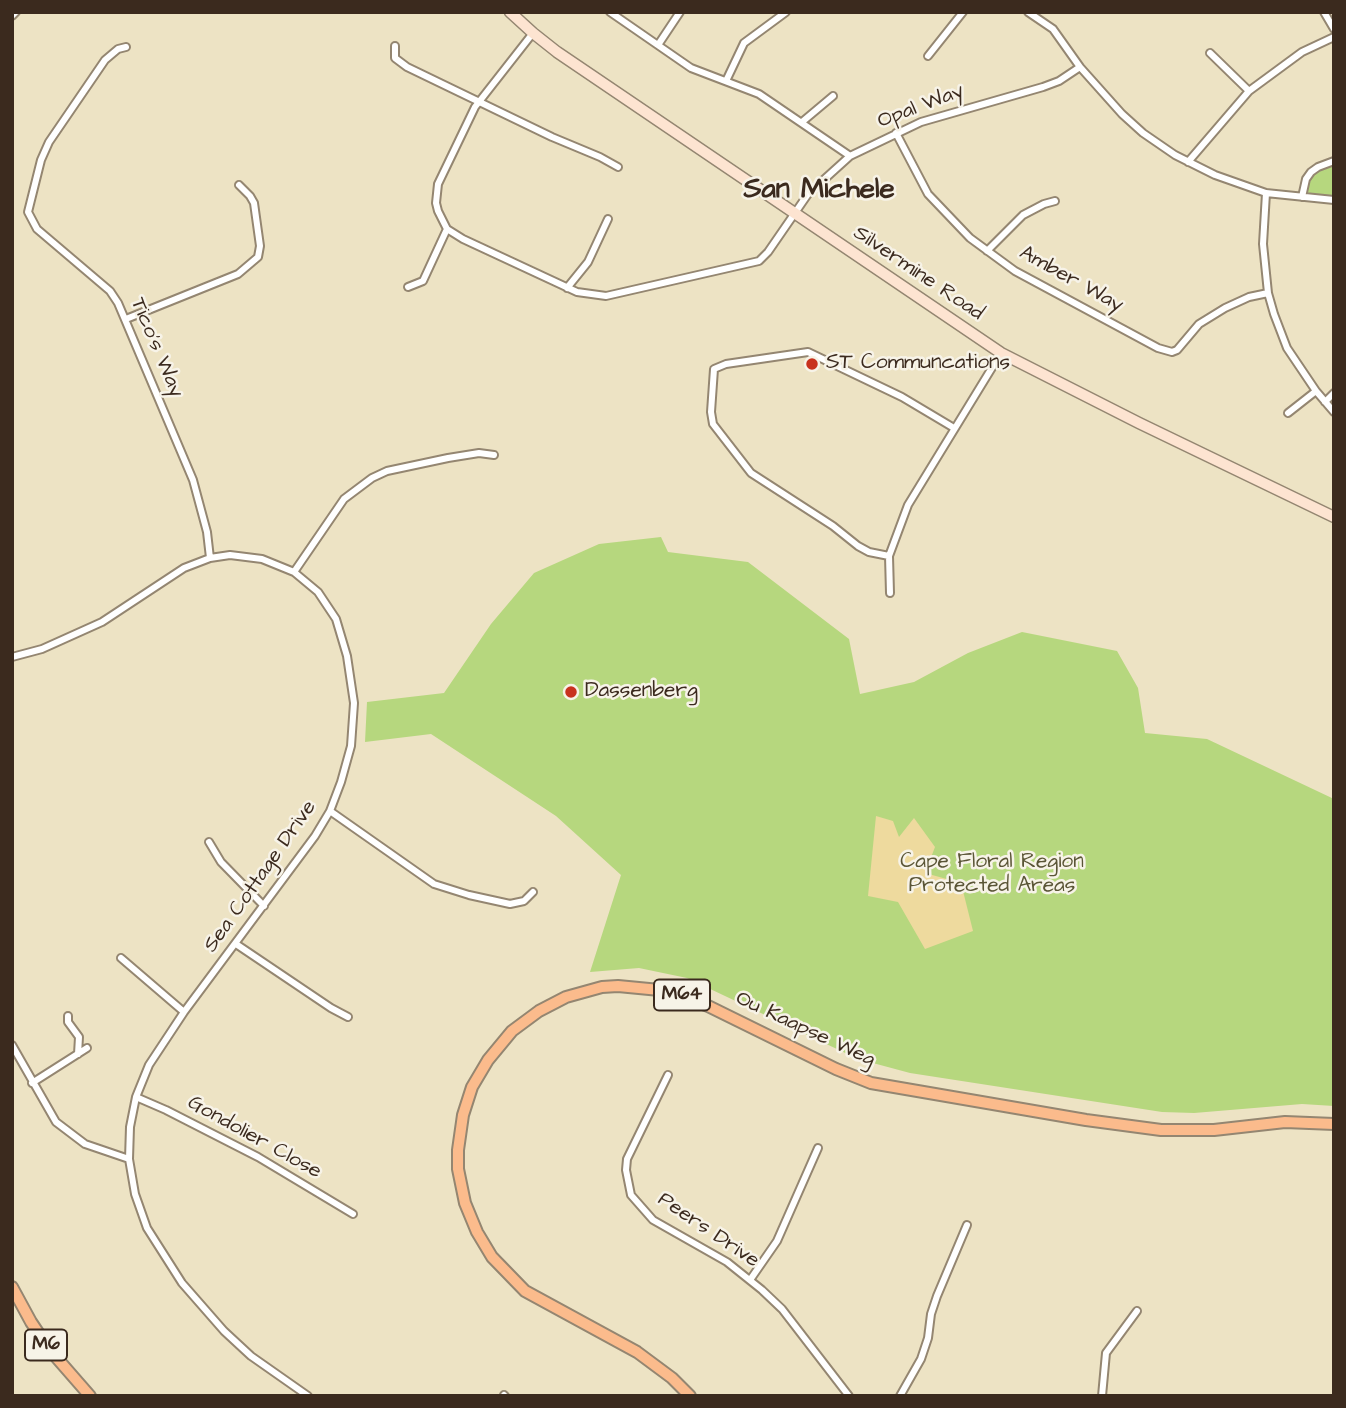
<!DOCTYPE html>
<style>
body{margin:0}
#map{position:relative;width:1346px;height:1408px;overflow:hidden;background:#ede3c4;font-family:"Architects Daughter",sans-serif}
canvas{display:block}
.frame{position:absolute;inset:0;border:14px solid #3b2a1e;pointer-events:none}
</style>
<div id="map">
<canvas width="1346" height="1408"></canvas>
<div class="frame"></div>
</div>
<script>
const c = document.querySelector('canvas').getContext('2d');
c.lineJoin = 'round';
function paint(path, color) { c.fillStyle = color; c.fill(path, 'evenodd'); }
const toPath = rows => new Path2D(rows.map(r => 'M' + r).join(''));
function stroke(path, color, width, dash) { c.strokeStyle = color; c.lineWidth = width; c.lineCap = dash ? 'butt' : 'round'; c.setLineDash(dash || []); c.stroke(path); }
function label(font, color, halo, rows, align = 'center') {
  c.font = font + ' "Architects Daughter",sans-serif'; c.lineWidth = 5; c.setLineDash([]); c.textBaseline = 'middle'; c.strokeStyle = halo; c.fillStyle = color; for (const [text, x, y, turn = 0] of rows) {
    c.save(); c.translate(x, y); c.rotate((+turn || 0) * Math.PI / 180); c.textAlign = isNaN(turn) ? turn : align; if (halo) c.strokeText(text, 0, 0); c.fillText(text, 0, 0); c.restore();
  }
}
paint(toPath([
 [1334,164,1334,199,1303,196,1309,175],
 [661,537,668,552,748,562,849,639,860,694,914,682,968,653,1022,632,1117,651,1138,688,1145,733,1207,739,1334,799,1334,1106,1302,1104,1194,1113,1162,1112,910,1073,858,1059,687,978,639,968,590,972,621,875,556,816,431,734,365,742,367,702,444,693,491,624,534,573,599,544]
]), '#b6d77e');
paint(toPath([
 [876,816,893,821,899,837,914,818,935,847,925,873,961,883,973,931,925,949,898,902,868,896]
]), '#eeda9e');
const street = toPath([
 [610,12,691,68,759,94,850,156],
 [1028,12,1053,29,1080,67,1122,114,1143,133,1175,155,1215,175,1266,193,1334,200],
 [1324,12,1334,29],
 [12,16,16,12],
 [533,33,475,107,438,184,436,203,438,211,447,229,463,239,577,292,606,296,759,261,768,252,808,194,850,156,921,122,1043,87,1059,81,1080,67],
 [658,45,680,12],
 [395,46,395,58,407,67,552,137,600,157,618,167],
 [126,47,118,49,105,60,49,142,41,160,28,212,37,229,110,291,118,303,193,480,207,532,210,558],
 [1210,53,1249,91],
 [928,56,963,12],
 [726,81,744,43,786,12],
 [802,122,833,96],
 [896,133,928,194,970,238,1015,271,1158,348,1172,352,1177,350,1199,324,1225,308,1249,297,1268,293],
 [1188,162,1249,91,1302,52,1334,37],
 [1266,193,1263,244,1268,293,1274,314,1287,348,1316,391,1334,412],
 [1302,197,1306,179,1311,172,1318,167,1334,161],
 [987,251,1023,215,1044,204,1055,201],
 [408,287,423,281,447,229],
 [567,288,588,262,608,219],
 [126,319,238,274,258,257,260,246,254,203,250,196,239,185],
 [1325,402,1334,393],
 [1288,413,1316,391],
 [889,556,869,552,858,546,833,526,751,473,713,424,711,412,714,369,726,364,808,352,902,397,954,428],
 [294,572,344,499,372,478,387,471,448,458,479,453,494,455],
 [890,593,889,556,908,505,1001,353],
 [12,657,42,649,102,622,184,568,210,558,230,555,262,559,294,572,318,592,336,619,347,656,354,703,351,746,341,782,330,811,315,836,184,1012,149,1065,136,1097,130,1127,129,1159,135,1194,147,1228,182,1283,224,1331,251,1356,308,1396],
 [330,811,434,884,469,895,510,904,524,901,533,892],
 [209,842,221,862,264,906],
 [236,944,331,1008,348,1017],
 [121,958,184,1012],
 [68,1016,68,1022,79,1037,78,1054],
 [12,1045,56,1122,85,1144,129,1159],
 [668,1075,627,1159,626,1170,631,1195,653,1220,727,1262,762,1290,782,1309,849,1396],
 [32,1083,87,1048],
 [136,1097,166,1110,258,1157,353,1214],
 [750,1280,777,1241,818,1148],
 [504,1395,505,1396],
 [900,1396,921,1359,928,1338,931,1314,937,1296,967,1225],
 [1102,1396,1106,1353,1137,1311]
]);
const secondary = toPath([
 [510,12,533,33,557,52,1001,353,1139,423,1334,517]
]);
const primary = toPath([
 [12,1287,31,1322,49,1349,90,1396],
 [690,1396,672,1378,637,1352,525,1291,492,1257,477,1232,465,1203,458,1169,458,1150,463,1115,472,1087,488,1060,512,1031,539,1011,566,997,602,987,618,986,670,991,708,1006,836,1069,871,1083,1086,1120,1161,1130,1214,1130,1285,1122,1334,1124]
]);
stroke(street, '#948671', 10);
stroke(secondary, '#948671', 13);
stroke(primary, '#948671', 14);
stroke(street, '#fff', 6);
stroke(secondary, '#fde4d1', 10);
stroke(primary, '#fbbb8c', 10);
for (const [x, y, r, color] of [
 [812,364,7,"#c8321e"],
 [571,692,7,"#c8321e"]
]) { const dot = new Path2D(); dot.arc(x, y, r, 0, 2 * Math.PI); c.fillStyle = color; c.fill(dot); stroke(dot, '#f7f3e8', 2.5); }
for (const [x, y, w] of [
 [682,995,56],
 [46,1345,42]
]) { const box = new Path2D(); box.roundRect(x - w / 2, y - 15.5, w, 31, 5); c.fillStyle = '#f7f3e8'; c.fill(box); stroke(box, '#3b2a1e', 2); }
label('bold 19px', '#3b2a1e', null, [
 ["M64",682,995],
 ["M6",46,1345]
]);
label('21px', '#3b2a1e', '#f7f3e8', [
 ["Opal Way",921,107,-21],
 ["Silvermine Road",918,274,34],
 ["Amber Way",1071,280,29],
 ["Tico's Way",156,348,67],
 ["Sea Cottage Drive",261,877,-55],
 ["Ou Kaapse Weg",805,1030,25],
 ["Gondolier Close",254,1138,29],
 ["Peers Drive",708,1231,34]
]);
label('21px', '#3b2a1e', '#f7f3e8', [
 ["ST Communcations",826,364],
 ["Dassenberg",585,692]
], 'left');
label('21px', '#5a5536', '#f7f3e8', [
 ["Cape Floral Region",992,863],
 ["Protected Areas",992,887]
]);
label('bold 28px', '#3b2a1e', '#f7f3e8', [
 ["San Michele",819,191]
]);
</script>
